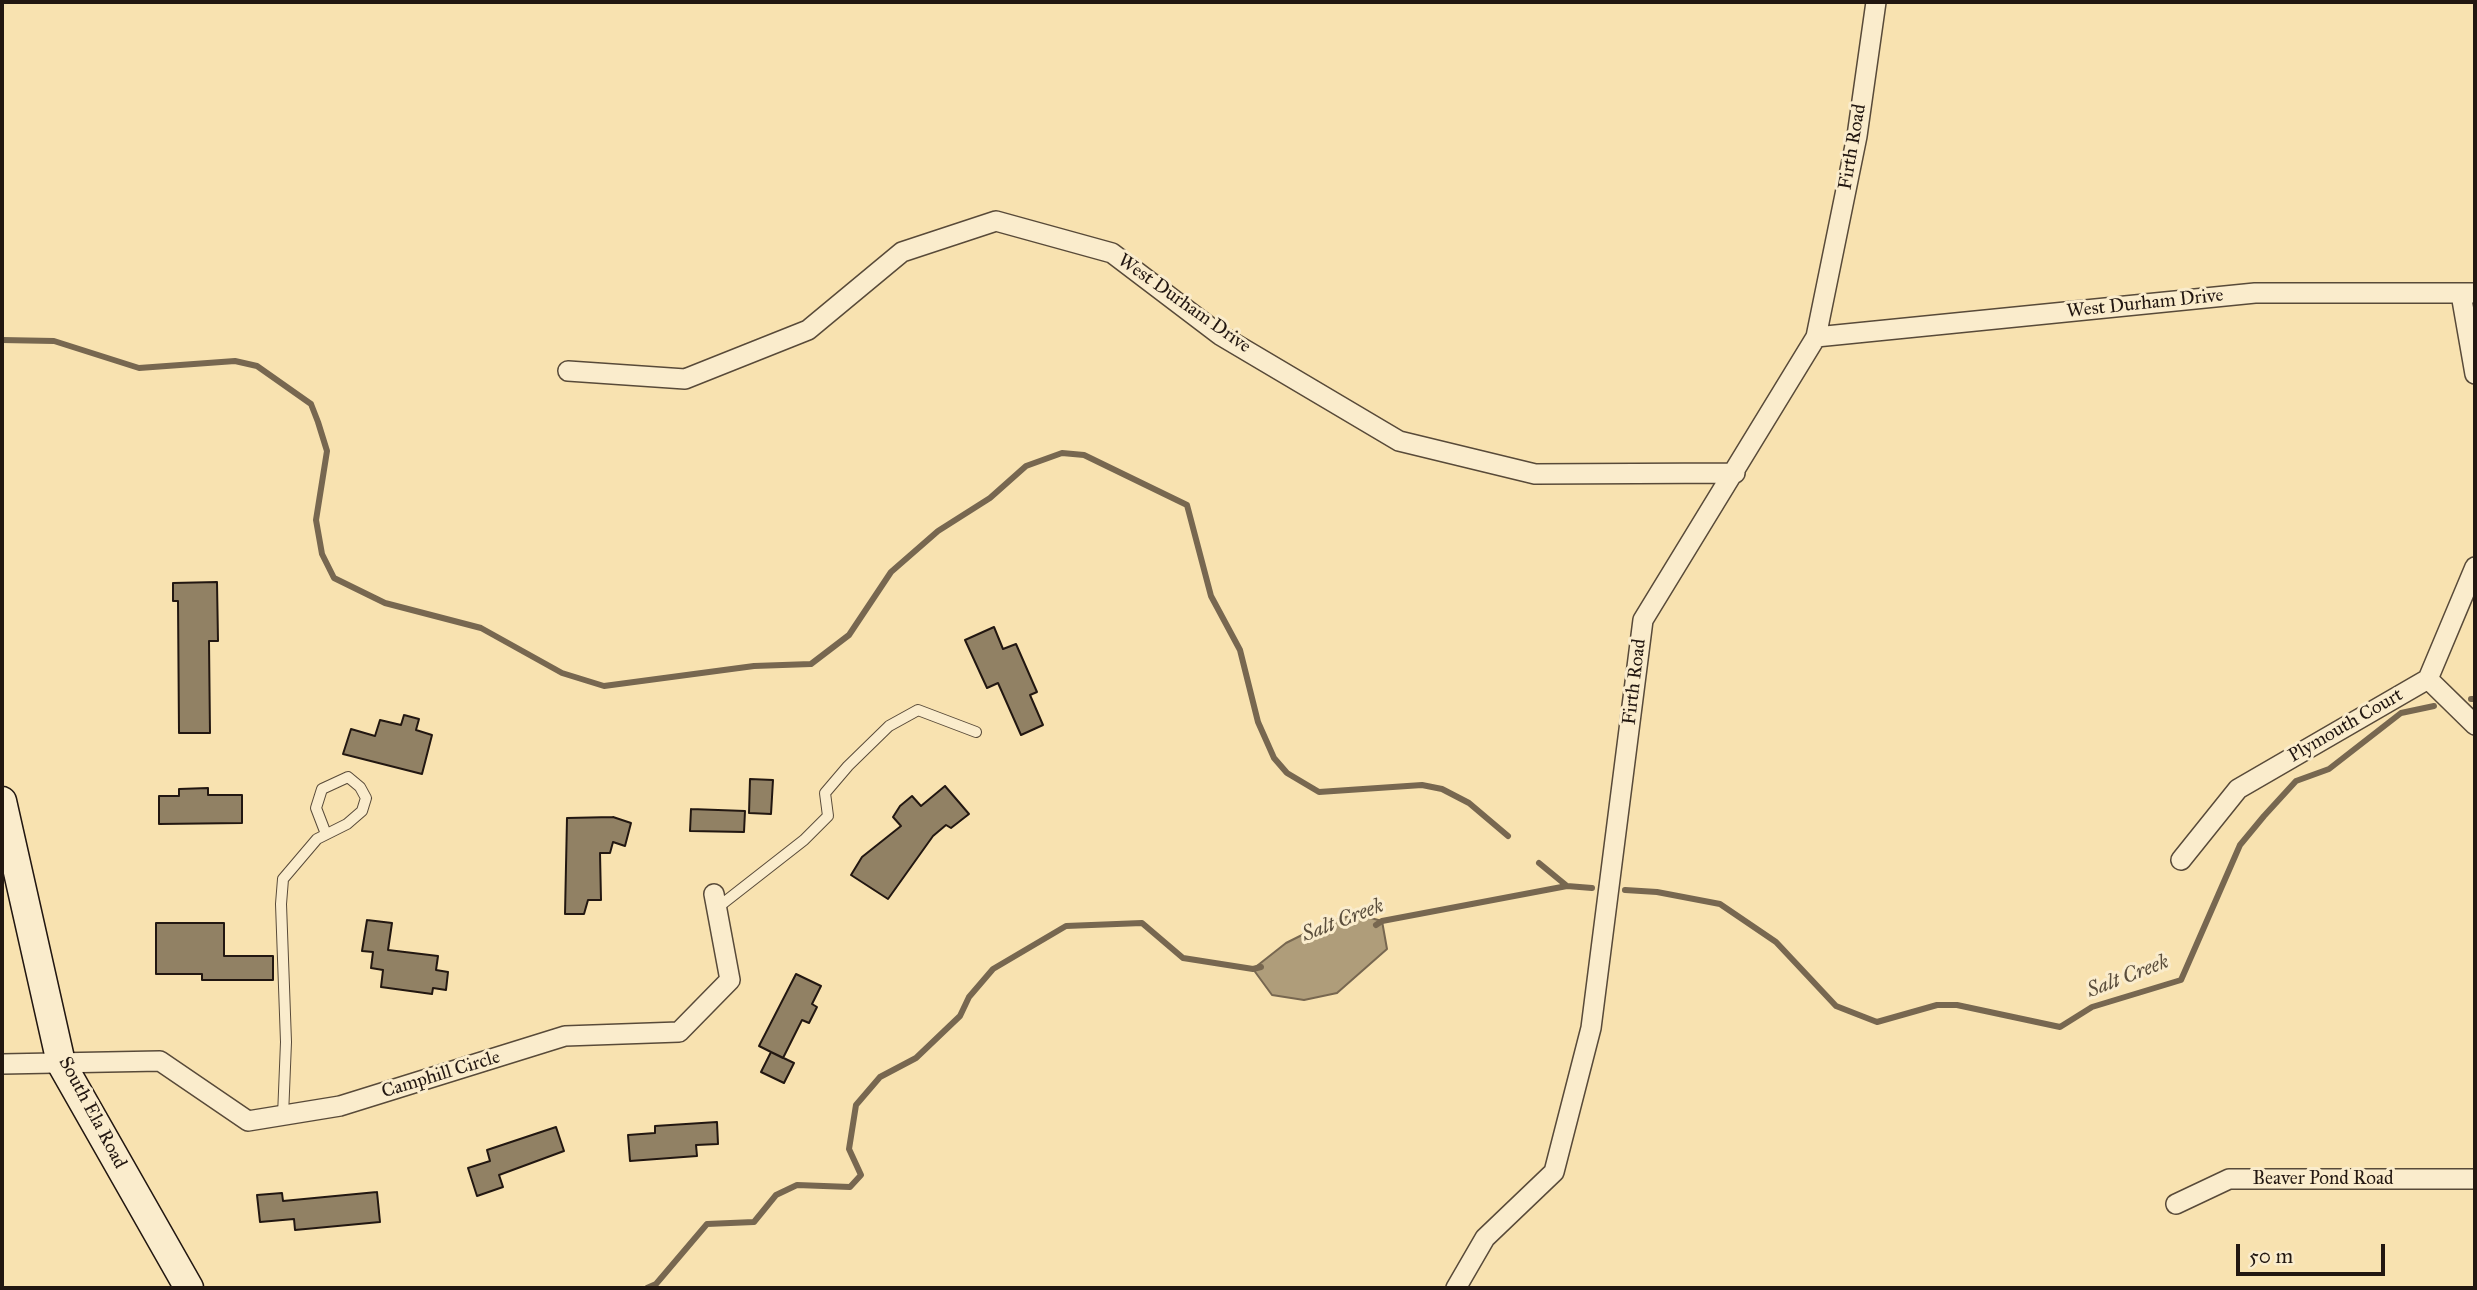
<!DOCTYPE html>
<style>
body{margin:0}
#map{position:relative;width:2477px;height:1290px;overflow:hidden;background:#f8e2b0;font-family:"IM FELL Great Primer",serif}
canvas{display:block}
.frame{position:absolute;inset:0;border:4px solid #221711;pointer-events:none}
.scale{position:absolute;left:2236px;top:1244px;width:149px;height:32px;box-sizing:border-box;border:4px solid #221711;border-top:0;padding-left:9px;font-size:21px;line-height:24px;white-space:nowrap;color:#221711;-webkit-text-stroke:5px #faeccc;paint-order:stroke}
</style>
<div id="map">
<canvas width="2477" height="1290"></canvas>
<div class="frame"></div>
<div class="scale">50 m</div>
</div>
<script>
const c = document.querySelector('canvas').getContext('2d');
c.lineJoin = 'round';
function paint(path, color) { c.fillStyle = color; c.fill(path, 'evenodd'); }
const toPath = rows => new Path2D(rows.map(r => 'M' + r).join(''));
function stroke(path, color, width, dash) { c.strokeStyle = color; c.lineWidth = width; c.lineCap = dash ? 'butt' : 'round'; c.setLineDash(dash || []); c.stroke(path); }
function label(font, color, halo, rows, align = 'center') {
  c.font = font + ' "IM FELL Great Primer",serif'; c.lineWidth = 6; c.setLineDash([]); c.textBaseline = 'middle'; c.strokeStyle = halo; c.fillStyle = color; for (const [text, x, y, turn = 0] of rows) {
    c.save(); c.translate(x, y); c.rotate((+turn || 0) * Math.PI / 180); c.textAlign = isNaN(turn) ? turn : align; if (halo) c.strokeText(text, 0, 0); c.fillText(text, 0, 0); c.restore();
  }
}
const water = toPath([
 [1356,914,1382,921,1387,949,1337,993,1304,1000,1272,995,1253,969,1286,943,1326,923,1356,914]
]);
paint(water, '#af9d7a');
stroke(water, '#776750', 2);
stroke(toPath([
 [2,340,54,341,139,368,235,361,257,366,311,404,318,422,327,451,316,520,322,554,334,578,385,603,481,628,562,673,604,686,754,666,811,664,849,635,891,572,938,531,990,498,1026,466,1062,453,1084,455,1187,505,1211,596,1240,650,1258,722,1274,758,1287,773,1319,792,1422,785,1442,789,1469,803,1508,836],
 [2471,699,2475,699],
 [1539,863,1567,886],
 [1625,890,1657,892,1720,904,1776,942,1836,1006,1877,1022,1937,1005,1957,1005,2060,1027,2092,1007,2181,980,2240,845,2264,816,2296,781,2329,769,2401,713,2434,706],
 [1376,925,1382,921,1567,886,1592,888],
 [647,1288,656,1284,707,1224,754,1222,776,1195,797,1185,850,1187,861,1175,849,1149,856,1105,880,1077,916,1058,960,1016,969,997,993,969,1066,926,1142,923,1183,958,1253,969,1261,967]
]), '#776750', 6);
const building = toPath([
 [217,582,218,641,209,641,210,733,179,733,178,601,173,601,173,583,217,582],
 [994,627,1003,649,1016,644,1037,692,1030,695,1043,725,1021,735,998,683,987,688,965,640,994,627],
 [404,715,419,719,416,730,432,735,422,774,343,754,351,729,375,736,380,720,401,725,404,715],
 [750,779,773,780,771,814,749,813,750,779],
 [945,786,969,814,951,828,946,825,933,836,888,899,851,875,862,857,901,826,893,817,900,806,912,796,921,806,945,786],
 [208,788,208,795,242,795,242,823,159,824,159,796,179,796,179,789,208,788],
 [691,809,745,811,744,832,690,831,691,809],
 [613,817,631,823,625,846,613,842,610,853,600,853,601,900,588,900,584,914,565,914,567,818,613,817],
 [367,920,392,923,388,950,438,956,436,970,448,972,446,990,433,988,432,994,381,987,383,970,371,968,373,952,362,951,367,920],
 [156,923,224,923,224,956,273,956,273,980,202,980,202,974,156,974,156,923],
 [796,974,821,986,812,1004,817,1007,809,1023,802,1020,783,1058,759,1046,796,974],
 [771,1052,794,1063,784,1083,761,1072,771,1052],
 [717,1122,718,1144,696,1145,697,1156,630,1161,628,1135,655,1133,655,1126,717,1122],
 [556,1127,564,1151,499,1175,503,1187,477,1196,468,1168,490,1161,487,1150,556,1127],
 [377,1192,380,1222,295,1230,294,1219,260,1222,257,1195,282,1193,283,1201,377,1192]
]);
paint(building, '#918164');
stroke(building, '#221711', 2);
const service = toPath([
 [717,908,804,840,828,816,825,793,848,766,889,726,918,710,976,732],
 [283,1116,286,1042,281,904,283,879,317,839,347,824,362,811,366,798,360,787,348,777,322,789,316,808,326,834]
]);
const minor = toPath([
 [2461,294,2475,374],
 [1816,337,2255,293,2475,293],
 [568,371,685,379,808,330,902,252,996,221,1112,253,1220,335,1399,441,1535,474,1735,473],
 [2428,679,2475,725],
 [2181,860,2238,789,2428,679,2475,567],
 [2,1064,160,1061,248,1121,340,1106,565,1036,679,1032,730,980,714,894],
 [2176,1204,2229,1179,2475,1179],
 [1456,1288,1485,1238,1554,1172,1591,1028,1643,620,1816,337,1857,136,1876,2]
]);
const secondary = toPath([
 [2,801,61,1063,189,1288]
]);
stroke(service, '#584a39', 12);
stroke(minor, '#584a39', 22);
stroke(secondary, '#221711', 31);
stroke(service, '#faeccc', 10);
stroke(minor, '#faeccc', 19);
stroke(secondary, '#faeccc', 28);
label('19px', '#221711', '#faeccc', [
 ["Firth Road",1853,147,-80],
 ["West Durham Drive",1184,304,35],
 ["West Durham Drive",2145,304,-6],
 ["Firth Road",1635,682,-83],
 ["Plymouth Court",2346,726,-30],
 ["Camphill Circle",441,1075,-17],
 ["South Ela Road",92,1113,62],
 ["Beaver Pond Road",2323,1179]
]);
label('italic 21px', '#5a4d3b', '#faeccc', [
 ["Salt Creek",1343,921,-21],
 ["Salt Creek",2128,977,-21]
]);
</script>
